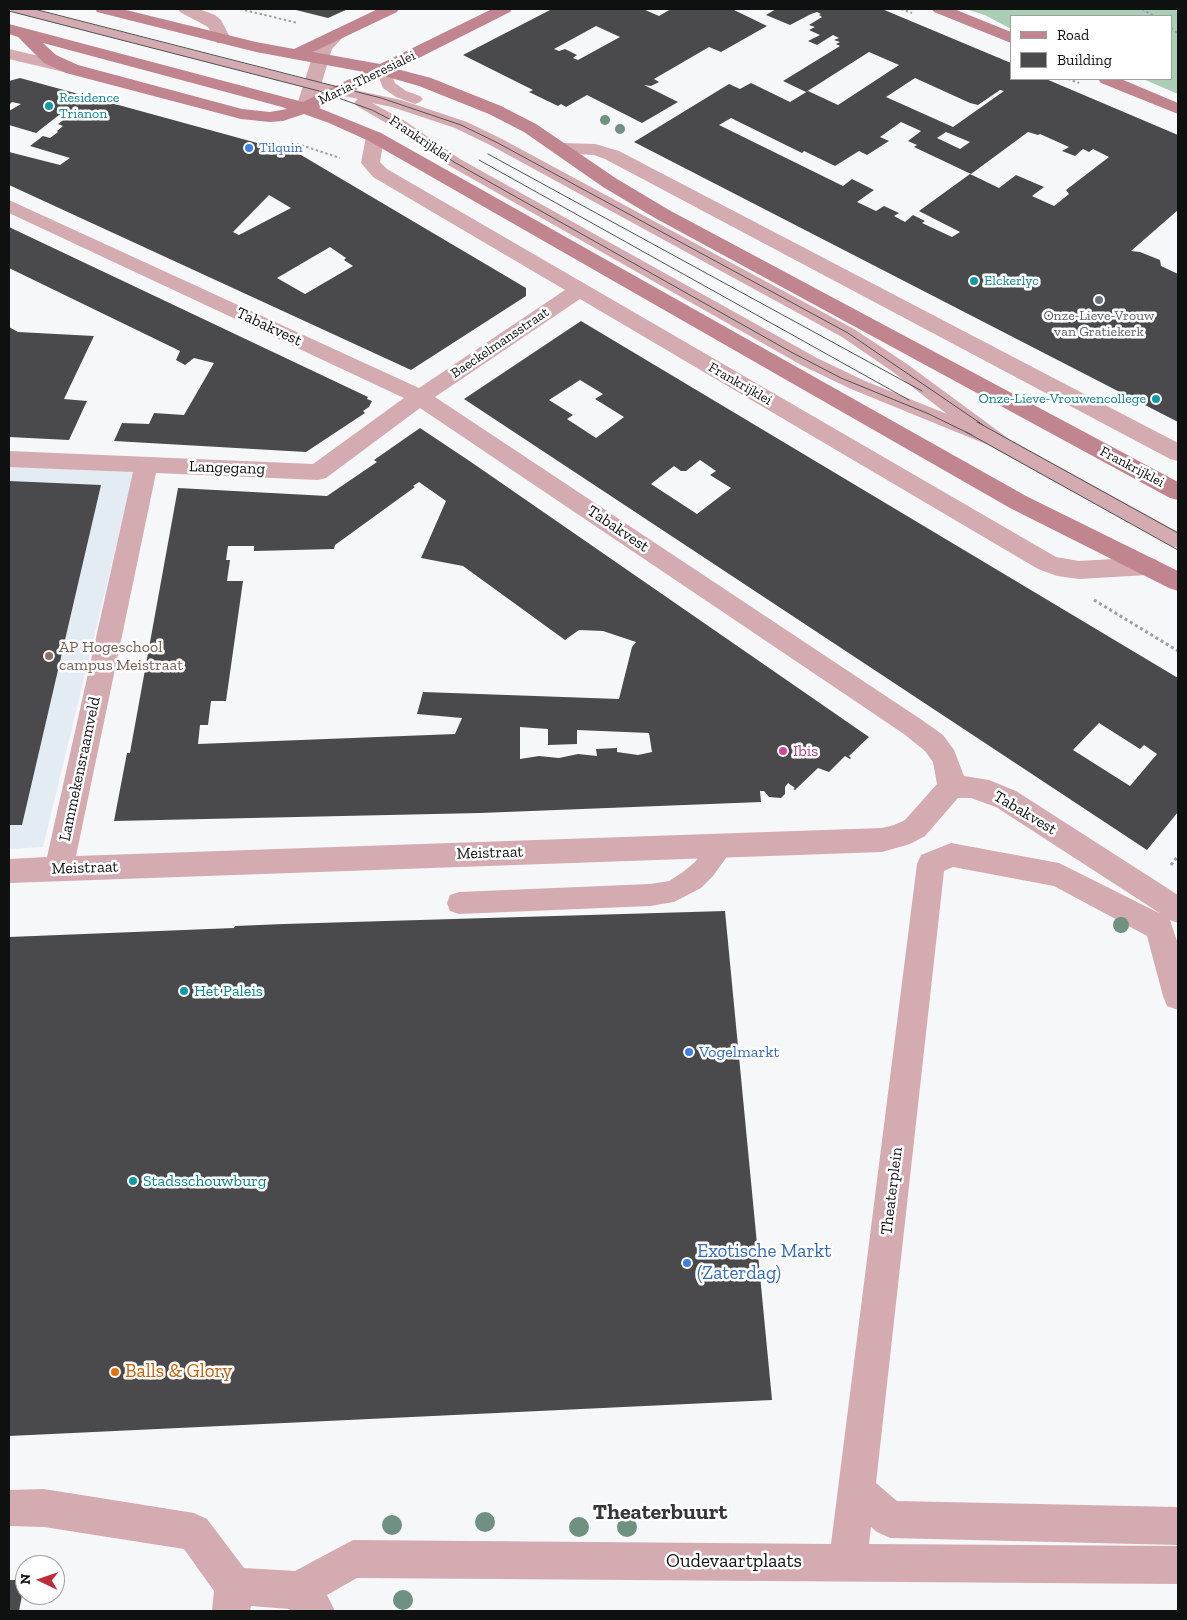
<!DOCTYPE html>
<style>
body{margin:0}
#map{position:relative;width:1187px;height:1620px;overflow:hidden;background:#f6f7f8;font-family:"Zilla Slab",serif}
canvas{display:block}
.frame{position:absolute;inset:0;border:10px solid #0f1010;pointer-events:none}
.legend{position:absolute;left:1010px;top:15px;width:162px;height:65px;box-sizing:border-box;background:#fff;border:1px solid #9f9f9f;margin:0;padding:6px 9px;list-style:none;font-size:15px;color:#0f1010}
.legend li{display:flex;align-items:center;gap:10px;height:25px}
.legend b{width:25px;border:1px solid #9f9f9f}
.north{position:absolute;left:15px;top:1555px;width:50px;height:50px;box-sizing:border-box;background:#fff;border:1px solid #9f9f9f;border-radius:50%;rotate:273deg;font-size:14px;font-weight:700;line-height:20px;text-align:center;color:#0f1010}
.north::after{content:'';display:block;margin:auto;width:18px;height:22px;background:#bc2c39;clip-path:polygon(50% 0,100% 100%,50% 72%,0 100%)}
</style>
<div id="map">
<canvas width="1187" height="1620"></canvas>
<div class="frame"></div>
<ul class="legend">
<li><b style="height:6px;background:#c1858f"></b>Road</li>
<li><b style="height:14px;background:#4a4a4c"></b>Building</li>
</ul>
<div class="north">N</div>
</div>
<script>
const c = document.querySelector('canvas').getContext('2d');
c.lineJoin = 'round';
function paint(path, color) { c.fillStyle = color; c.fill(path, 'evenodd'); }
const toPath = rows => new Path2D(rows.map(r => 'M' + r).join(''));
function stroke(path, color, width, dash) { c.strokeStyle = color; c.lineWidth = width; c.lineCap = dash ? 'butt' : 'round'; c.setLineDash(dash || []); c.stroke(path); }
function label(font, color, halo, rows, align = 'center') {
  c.font = font + ' "Zilla Slab",serif'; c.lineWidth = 5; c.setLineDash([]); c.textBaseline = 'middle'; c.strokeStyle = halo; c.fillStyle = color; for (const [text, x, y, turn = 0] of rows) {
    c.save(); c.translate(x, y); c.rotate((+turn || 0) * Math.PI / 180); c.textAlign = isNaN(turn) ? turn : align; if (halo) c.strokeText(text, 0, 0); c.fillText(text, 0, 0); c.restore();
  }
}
paint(toPath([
 [9,462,136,464,43,847,9,849]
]), '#e3ecf2');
paint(toPath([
 [965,9,1178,9,1178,94,1143,79,1171,79,1171,16,1011,16,1011,29,985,15]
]), '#aacdb5');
paint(toPath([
 [292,9,348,9,328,18],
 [552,9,643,9,659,16,671,9,736,9,734,10,767,26,721,52,709,47,654,79,659,82,651,86,644,85,678,102,642,123,587,95,566,107,561,104,558,106,529,92,533,90,463,55],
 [596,26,620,37,578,60,573,58,577,55,565,49,559,51,554,49],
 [776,9,882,9,1011,63,1011,79,1046,79,1178,135,1178,210,1131,251,1140,252,1160,260,1161,266,1178,274,1178,422,634,142,729,84,740,89,751,83,790,102,808,91,838,105,899,65,869,52,806,92,783,81,840,46,836,44,840,42,834,40,839,38,833,35,817,45,808,41,820,35,809,30,815,27,809,25,822,17,819,15,821,14,817,12,811,14,790,25,766,15],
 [915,78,970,103,978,105,1000,90,1004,91,953,127,886,97],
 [731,118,802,153,804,151,835,166,859,151,867,155,889,141,880,137,901,122,921,131,908,141,917,145,914,147,971,174,1028,132,1038,135,1040,134,1069,147,1062,151,1075,156,1083,149,1089,152,1093,149,1109,157,1066,190,1069,194,1054,206,1032,196,1044,187,1016,175,999,188,970,174,919,211,960,232,952,237,922,223,925,221,913,215,905,222,894,216,899,213,884,206,876,211,857,202,874,190,852,179,843,186,719,125],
 [946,132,970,142,960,149,937,138],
 [20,78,301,155,526,288,526,296,411,370,9,185,9,152,60,165,70,158,30,146,43,136,50,138,58,132,57,131,63,126,58,124,67,117,59,115,36,133,9,125,9,111,21,104,12,102,9,105,9,81],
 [269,195,291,208,239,235,233,232],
 [330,247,346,258,344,260,353,266,305,294,277,278],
 [9,227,368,397,367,399,372,401,369,407,363,411,365,413,306,452,114,441,122,423,149,424,154,413,184,415,214,363,194,358,185,365,176,360,180,351,9,268],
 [581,321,1178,678,1178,812,1147,850,464,399],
 [580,380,603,394,595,399,624,417,596,438,567,419,573,415,549,400],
 [700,460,716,471,710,475,731,488,697,514,651,484,674,466,681,471,686,471],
 [1099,723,1140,749,1144,745,1157,754,1130,786,1073,750],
 [9,327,18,332,94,336,64,399,87,401,69,440,9,437],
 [420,428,471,462,869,737,849,756,851,758,850,759,845,756,829,772,818,768,795,790,793,789,795,788,788,783,785,787,785,794,781,798,769,797,764,791,760,791,761,802,480,813,114,821,127,753,130,753,131,747,178,488,327,496,377,462,374,460],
 [419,482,446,501,421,558,463,566,565,640,579,630,603,631,636,642,632,647,619,699,423,692,417,714,462,718,455,734,198,744,200,725,208,725,211,701,226,701,243,581,227,581,230,560,226,560,228,546,254,546,254,551,334,549,335,545,415,487,413,486],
 [520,727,548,729,548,745,577,744,577,730,649,733,652,752,638,755,617,752,617,748,596,749,597,756,578,754,559,758,539,756,520,759],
 [9,481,101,485,22,825,9,825],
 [725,911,772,1400,9,1436,9,937,234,928,235,926,284,924],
 [9,1580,25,1580,19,1611,9,1611]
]), '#4a4a4c');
stroke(toPath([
 [240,9,298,23],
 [901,9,912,13],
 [1142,9,1154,16],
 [1171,28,1178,34],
 [1068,79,1079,83],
 [292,142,340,158]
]), '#9e9f9f', 2, [2.5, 2.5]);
stroke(toPath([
 [1094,600,1178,651],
 [1171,865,1178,856]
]), '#9e9f9f', 3, [3, 3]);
paint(toPath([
 [10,9,33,9,313,81,401,100,467,122,502,139,854,329,907,364,1009,439,1178,532,1178,548,1171,546,988,445,851,389,803,366,448,165,393,127,357,106,354,103,358,99,307,88,12,12,10,9],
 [372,103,392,107,455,128,490,145,842,337,893,372,947,414,865,381,817,358,460,159,405,121,372,103],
 [383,66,388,67,390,70,395,83,406,91,420,96,423,99,420,102,415,104,396,97,383,88,376,70,378,67,383,66],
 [722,834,731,837,734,844,731,851,713,876,701,888,674,902,650,906,459,914,450,911,447,903,450,895,459,892,650,884,669,881,683,872,695,862,713,837,722,834]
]), '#d4abb1');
paint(toPath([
 [178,9,199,9,215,15,221,20,231,39,229,43,217,43,208,27,180,12,178,9],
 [339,28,345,29,347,33,332,49,314,108,311,112,305,113,299,112,296,108,315,48,326,34,339,28],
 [9,49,78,65,81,69,78,73,72,74,9,59,9,49],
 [375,132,381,133,384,137,380,162,387,169,1056,557,1079,561,1148,557,1157,560,1160,566,1157,572,1148,575,1079,579,1057,576,1038,569,580,299,435,397,922,720,943,735,954,750,964,776,989,780,1016,791,1178,895,1178,923,1170,920,1178,944,1178,1010,1167,1006,1163,996,1147,936,1054,886,953,867,944,871,876,1483,897,1501,1178,1507,1178,1545,890,1538,877,1532,871,1527,869,1544,1178,1546,1178,1584,357,1578,327,1595,335,1611,291,1611,289,1609,251,1606,250,1611,212,1611,214,1591,184,1549,44,1527,9,1526,9,1490,44,1489,194,1513,207,1519,244,1568,295,1571,353,1540,831,1544,917,864,921,855,951,843,1059,863,1161,914,996,807,971,798,958,798,925,836,910,844,882,852,9,883,9,859,47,857,133,472,9,467,9,451,313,464,404,398,9,213,9,200,419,388,565,290,373,177,361,163,366,137,369,133,375,132],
 [420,408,904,734,925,751,933,762,937,784,905,820,894,825,882,828,76,856,156,473,318,480,326,478,420,408],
 [563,143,595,144,619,151,1178,443,1178,461,1170,459,605,159,594,155,556,153,554,149,556,145,563,143]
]), '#d4abb1');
paint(toPath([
 [95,9,122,9,256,42,294,49,378,9,399,9,397,12,313,52,380,64,492,9,512,9,510,12,397,69,431,78,501,106,536,124,617,179,669,210,1178,482,1178,500,1170,498,655,218,603,187,524,132,489,114,419,86,384,76,319,108,381,133,1026,496,1178,571,1178,591,1169,588,1010,508,369,141,329,123,304,114,283,121,270,122,241,119,66,73,44,63,18,37,9,34,9,24,303,102,364,72,256,52,97,12,95,9],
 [43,43,282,107,287,109,270,112,242,109,78,65,56,55,43,43],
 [932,9,954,9,1011,32,1011,43,934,12,932,9],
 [1098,79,1121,79,1178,103,1178,114,1101,83,1098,79]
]), '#c1858f');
stroke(toPath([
 [34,9,381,98,461,125,496,142,848,333,983,425],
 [9,11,319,91,372,110,399,124,454,162,791,352,841,378,929,414,972,435],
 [488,154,922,391],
 [479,160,909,400],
 [977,422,1178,533],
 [966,432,1178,550]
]), '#525353', 1);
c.fillStyle = '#6f9181';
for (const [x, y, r] of [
 [605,120,5],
 [620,129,5],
 [1121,925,8],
 [485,1522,10],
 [392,1525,10],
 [579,1527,10],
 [627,1527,10],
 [403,1600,10]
]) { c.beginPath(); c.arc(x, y, r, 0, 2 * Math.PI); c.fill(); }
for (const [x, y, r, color] of [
 [49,106,5,"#0f9aa8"],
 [249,148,5,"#3f7fe0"],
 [974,281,5,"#0f9aa8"],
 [1099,300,5,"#6b7280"],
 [1156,399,5,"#0f9aa8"],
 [49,656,5,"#8d6e63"],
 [783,751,5,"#d1479c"],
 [184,991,5,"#0f9aa8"],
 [689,1052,5,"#3f7fe0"],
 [133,1181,5,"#0f9aa8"],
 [687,1263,5,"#3f7fe0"],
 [115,1372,5,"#e8710a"]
]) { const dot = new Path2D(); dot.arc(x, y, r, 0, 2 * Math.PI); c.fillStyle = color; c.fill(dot); stroke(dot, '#fff', 2); }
label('14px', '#0f1010', '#fff', [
 ["Maria-Theresialei",367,78,-26],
 ["Frankrijklei",420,139,34],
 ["Baeckelmansstraat",500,343,-34],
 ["Frankrijklei",740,384,30],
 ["Frankrijklei",1132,467,28]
]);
label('14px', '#0d838f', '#fff', [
 ["Residence",59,98],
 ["Trianon",59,114],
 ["Elckerlyc",984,281],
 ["Onze-Lieve-Vrouwencollege",1146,399,"right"]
], 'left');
label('14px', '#366cbe', '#fff', [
 ["Tilquin",259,148]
], 'left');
label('14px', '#5b616d', '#fff', [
 ["Onze-Lieve-Vrouw",1099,316],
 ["van Gratiekerk",1099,332]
]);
label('16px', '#0f1010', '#fff', [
 ["Tabakvest",269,327,25],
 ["Langegang",227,468,2],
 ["Tabakvest",618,529,34],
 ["Lammekensraamveld",80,769,-78],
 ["Tabakvest",1025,813,31],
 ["Meistraat",490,853,-2],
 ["Meistraat",85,868,-2],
 ["Theaterplein",892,1191,-83]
]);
label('16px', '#785e54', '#fff', [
 ["AP Hogeschool",59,647],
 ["campus Meistraat",59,665]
], 'left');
label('16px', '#b23c85', '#fff', [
 ["Ibis",793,751]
], 'left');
label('16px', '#0d838f', '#fff', [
 ["Het Paleis",194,991],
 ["Stadsschouwburg",143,1181]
], 'left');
label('16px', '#366cbe', '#fff', [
 ["Vogelmarkt",699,1052]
], 'left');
label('19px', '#366cbe', '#fff', [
 ["Exotische Markt",697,1252],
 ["(Zaterdag)",697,1274]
], 'left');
label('19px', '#c56008', '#fff', [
 ["Balls & Glory",125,1372]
], 'left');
label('19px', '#0f1010', '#fff', [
 ["Oudevaartplaats",734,1562]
]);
label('bold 22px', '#353637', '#fff', [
 ["Theaterbuurt",660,1513]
]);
</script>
